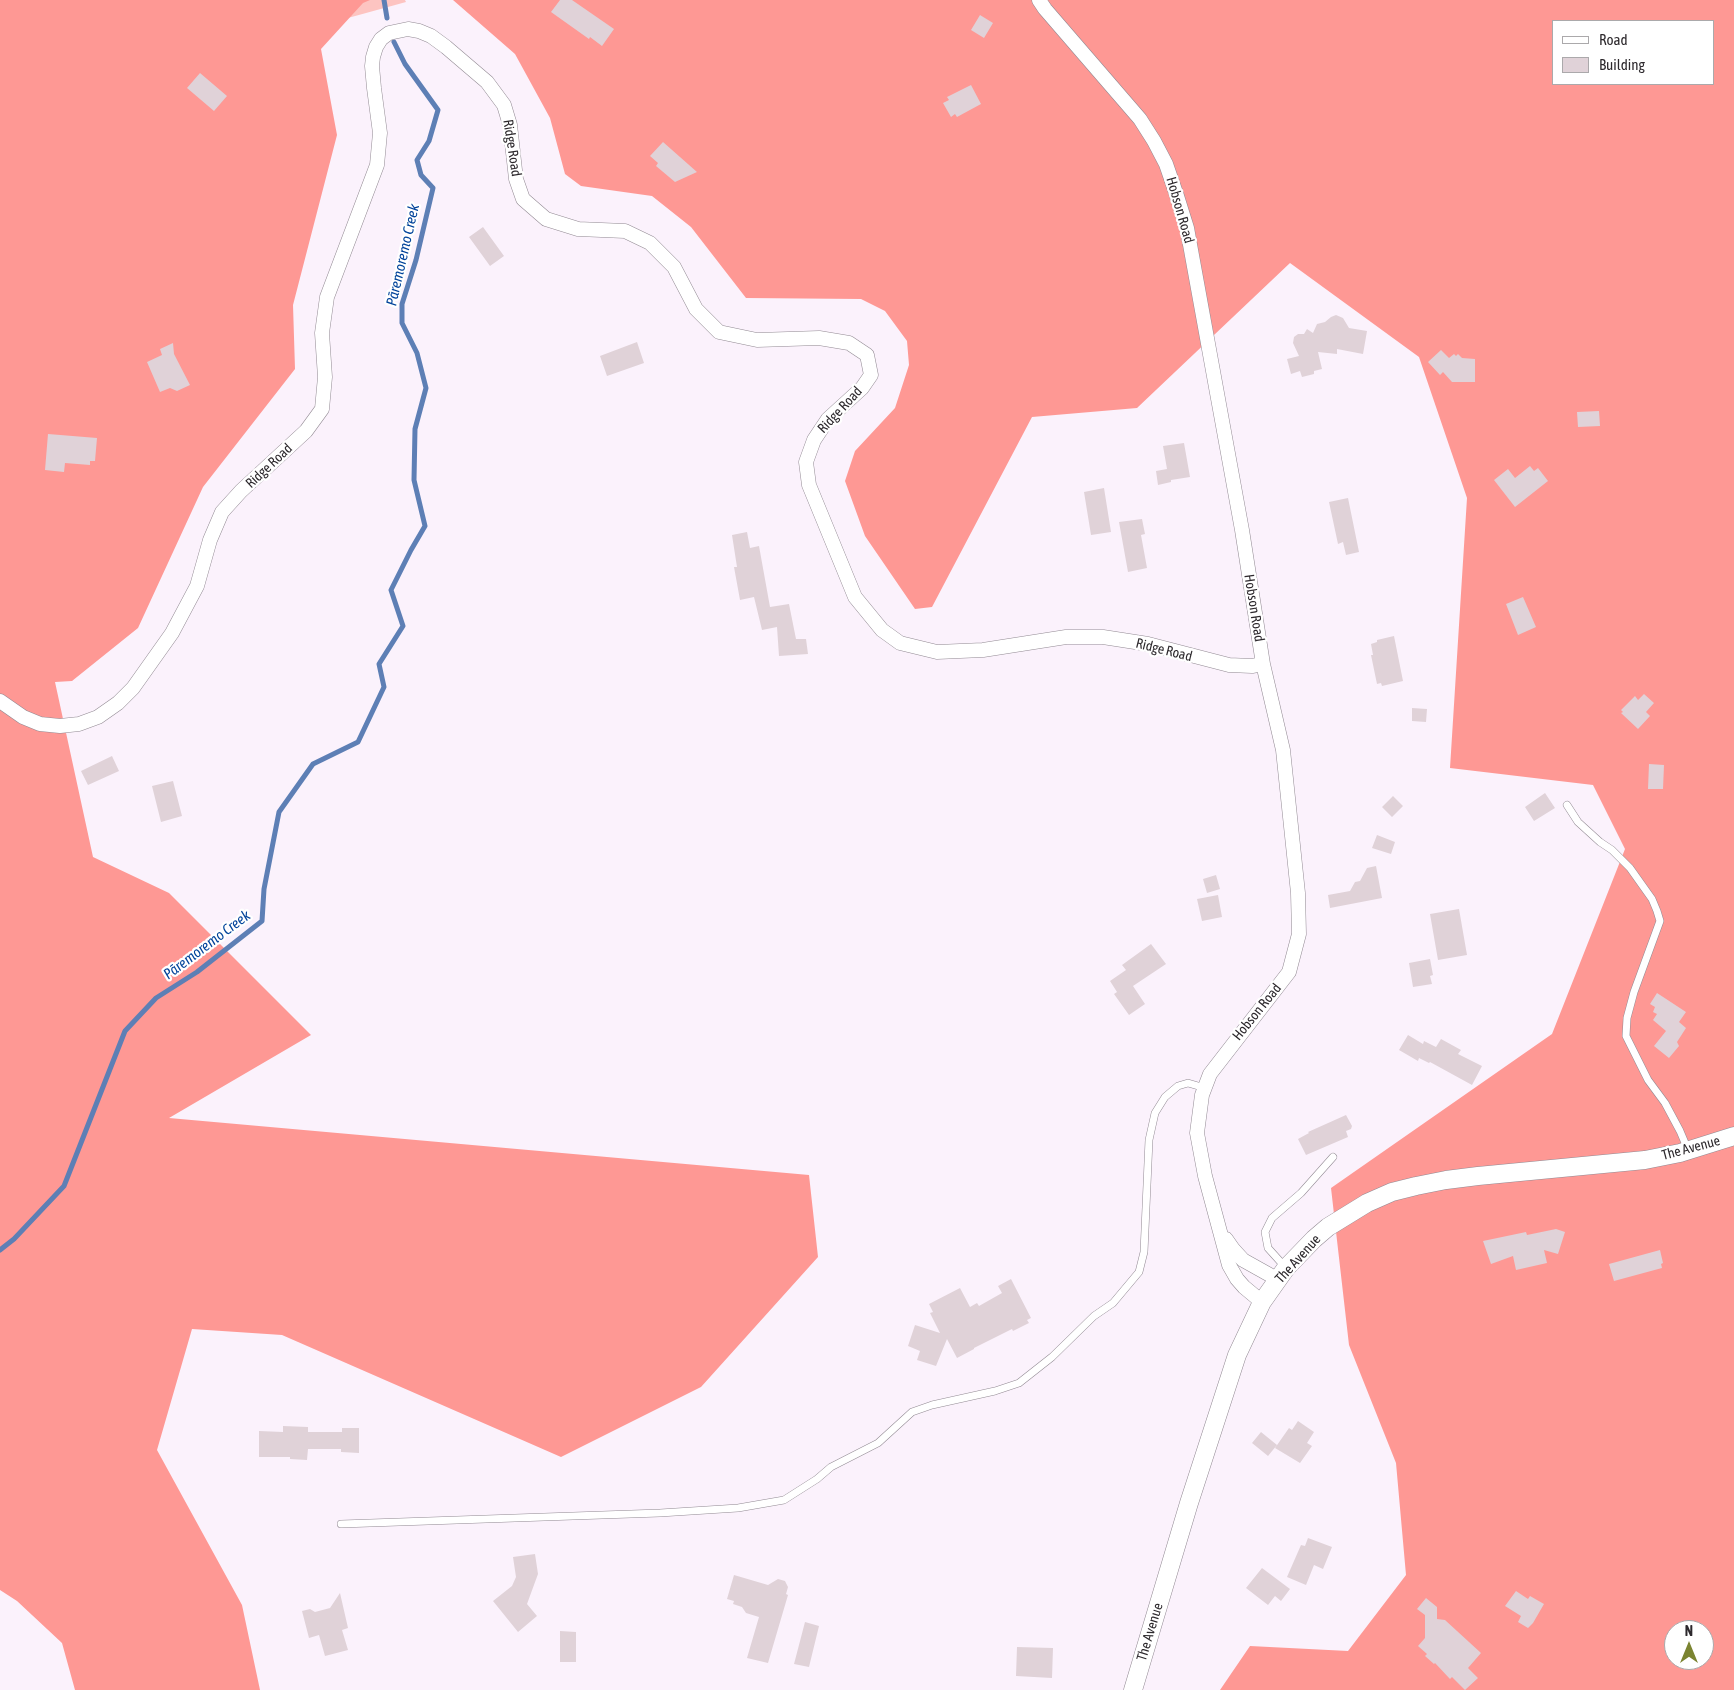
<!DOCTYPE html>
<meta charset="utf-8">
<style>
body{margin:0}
#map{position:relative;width:1734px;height:1690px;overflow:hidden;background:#fbf2fc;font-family:"Asap Condensed",sans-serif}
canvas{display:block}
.legend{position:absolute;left:1552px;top:20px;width:162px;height:65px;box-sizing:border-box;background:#fff;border:1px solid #aba9ab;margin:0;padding:6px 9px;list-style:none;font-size:15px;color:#2d292d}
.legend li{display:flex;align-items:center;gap:10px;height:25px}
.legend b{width:25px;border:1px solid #aba9ab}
.north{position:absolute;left:1664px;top:1620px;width:50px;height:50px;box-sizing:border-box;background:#fff;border:1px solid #aba9ab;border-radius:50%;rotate:0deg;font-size:14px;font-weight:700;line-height:20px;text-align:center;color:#2d292d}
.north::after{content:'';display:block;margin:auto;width:18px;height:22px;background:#7b8431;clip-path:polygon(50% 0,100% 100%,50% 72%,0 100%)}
</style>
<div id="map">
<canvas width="1734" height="1690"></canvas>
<ul class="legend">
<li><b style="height:6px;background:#fff"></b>Road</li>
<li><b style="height:14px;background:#e0d2d8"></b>Building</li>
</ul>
<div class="north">N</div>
</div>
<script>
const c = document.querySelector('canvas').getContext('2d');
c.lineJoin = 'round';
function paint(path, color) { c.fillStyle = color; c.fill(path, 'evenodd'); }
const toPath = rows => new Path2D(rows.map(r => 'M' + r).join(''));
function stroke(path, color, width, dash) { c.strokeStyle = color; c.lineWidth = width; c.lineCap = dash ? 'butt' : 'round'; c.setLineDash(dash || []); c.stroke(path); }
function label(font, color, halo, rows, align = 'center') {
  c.font = font + ' "Asap Condensed",sans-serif'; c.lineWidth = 4.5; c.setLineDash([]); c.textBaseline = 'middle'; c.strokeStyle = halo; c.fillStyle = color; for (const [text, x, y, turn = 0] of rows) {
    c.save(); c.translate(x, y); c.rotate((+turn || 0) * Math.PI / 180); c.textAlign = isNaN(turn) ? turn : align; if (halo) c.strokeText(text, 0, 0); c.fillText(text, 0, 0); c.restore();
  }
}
paint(toPath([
 [327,0,405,0,406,2,337,21]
]), '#fdc4c1');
paint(toPath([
 [0,0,370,0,363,3,321,49,337,135,293,305,295,369,203,487,138,628,72,681,55,682,93,857,169,893,311,1035,169,1118,809,1175,818,1257,701,1387,561,1457,282,1335,192,1329,157,1450,242,1605,260,1690,75,1690,62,1643,17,1601,0,1590],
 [453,0,1734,0,1734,1690,1220,1690,1250,1646,1348,1651,1406,1575,1396,1463,1349,1345,1331,1188,1552,1034,1625,849,1593,785,1450,768,1467,498,1419,357,1290,263,1137,408,1032,417,932,607,915,609,865,536,845,481,855,451,895,408,909,365,907,341,885,311,861,299,746,298,691,227,652,196,581,186,565,174,550,118,515,54],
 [1553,21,1713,21,1713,84,1553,84],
 [1674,1630,1704,1630,1704,1660,1674,1660]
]), '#fe9894');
stroke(toPath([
 [384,0,387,18],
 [0,1250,14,1239,64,1186,125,1031,156,998,197,972,262,921,264,889,279,812,313,764,358,742,384,687,379,664,403,626,391,590,411,550,425,526,414,480,415,429,426,388,417,353,402,323,402,304,416,260,433,188,421,175,417,160,429,141,438,110,405,64,394,42]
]), '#5d7fb5', 5);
paint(toPath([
 [560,0,572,0,614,29,602,46,590,37,589,39,551,12],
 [980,15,993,23,984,38,971,30],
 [200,73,227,96,214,111,187,88],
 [971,85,981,104,957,117,955,114,951,117,943,103,949,100,947,97],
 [663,142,697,172,675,182,656,166,658,163,650,156],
 [483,227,504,256,490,266,469,237],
 [1336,315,1343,318,1349,328,1367,331,1363,354,1337,349,1337,354,1318,352,1322,369,1314,371,1314,374,1302,377,1300,371,1291,374,1287,359,1299,356,1293,343,1294,337,1298,334,1304,334,1307,329,1313,333,1317,324,1325,322,1331,317],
 [637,342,644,363,607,376,600,356],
 [173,343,174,354,190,385,177,391,170,388,160,392,147,362,162,355,160,349],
 [1441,350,1449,358,1454,354,1456,356,1458,354,1462,358,1475,359,1475,382,1452,382,1443,372,1440,375,1428,362],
 [1599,411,1600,426,1578,427,1577,412],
 [48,434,97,438,95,461,90,461,90,465,65,463,64,472,45,470],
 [1184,443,1190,477,1171,480,1171,482,1158,485,1156,471,1167,469,1163,446],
 [1530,466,1534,471,1538,468,1548,481,1515,507,1494,480,1508,469,1515,478],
 [1104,488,1111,532,1091,535,1084,492],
 [1348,498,1359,552,1346,555,1343,542,1338,544,1329,502],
 [1142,519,1145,534,1141,535,1147,568,1128,572,1119,522],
 [747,532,750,548,759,546,770,607,789,604,796,639,806,639,808,654,779,656,777,627,762,630,754,597,740,600,734,567,737,567,732,535],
 [1523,597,1536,627,1518,635,1506,604],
 [1394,636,1403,681,1382,686,1381,683,1377,684,1371,655,1373,655,1371,644,1377,642,1377,640],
 [1644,694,1654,703,1646,712,1650,716,1638,729,1621,713,1623,712,1621,710,1635,696,1638,700],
 [1412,708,1427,709,1426,722,1412,721],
 [112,756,119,771,88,785,81,771],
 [1649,764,1664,765,1663,789,1648,789],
 [173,781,182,816,161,822,152,786],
 [1545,793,1555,808,1534,821,1525,807],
 [1393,796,1403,806,1392,817,1382,807],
 [1377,835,1395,842,1391,854,1372,848],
 [1376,866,1382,898,1330,908,1328,895,1350,891,1355,882,1360,881,1367,868],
 [1216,875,1220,889,1207,893,1203,879],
 [1218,895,1222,917,1202,921,1197,899],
 [1459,909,1467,955,1438,960,1430,914],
 [1151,944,1166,964,1133,986,1145,1004,1129,1015,1114,994,1117,992,1110,981,1126,970,1122,965],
 [1430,959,1433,975,1430,976,1432,984,1413,987,1409,963],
 [1657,993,1686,1012,1679,1022,1686,1028,1677,1042,1679,1046,1669,1058,1654,1046,1666,1031,1653,1020,1657,1014,1653,1012,1655,1007,1650,1004],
 [1408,1035,1423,1044,1424,1041,1436,1047,1441,1039,1461,1050,1458,1054,1482,1066,1472,1085,1430,1062,1429,1063,1419,1058,1418,1061,1399,1050],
 [1346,1115,1352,1126,1351,1129,1346,1131,1348,1137,1306,1155,1298,1139,1309,1133,1308,1132],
 [1556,1229,1565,1232,1558,1254,1544,1250,1547,1263,1516,1270,1513,1256,1491,1264,1483,1241,1526,1232,1527,1235],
 [1660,1250,1663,1263,1661,1264,1662,1268,1614,1281,1609,1264],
 [1011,1279,1031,1318,1027,1320,1029,1323,1013,1331,1012,1329,974,1348,974,1349,957,1358,947,1339,936,1366,917,1360,920,1351,908,1346,915,1325,940,1333,930,1313,933,1312,929,1304,960,1288,970,1307,977,1303,979,1306,1002,1293,998,1286],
 [1298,1421,1314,1432,1307,1443,1312,1446,1300,1463,1275,1448,1289,1428,1292,1430],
 [283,1426,308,1427,308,1432,342,1432,342,1428,359,1428,359,1453,341,1452,341,1449,308,1449,307,1460,290,1459,290,1457,259,1457,259,1431,283,1432],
 [1261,1432,1277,1445,1268,1456,1252,1443],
 [1308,1538,1332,1547,1323,1569,1314,1565,1306,1585,1287,1577,1301,1545,1305,1546],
 [535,1554,538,1574,527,1604,537,1616,518,1632,493,1601,512,1586,516,1577,513,1557],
 [1262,1568,1290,1589,1281,1601,1275,1596,1268,1605,1246,1588],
 [734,1575,768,1585,778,1579,785,1581,788,1587,786,1594,788,1595,768,1663,747,1658,759,1617,746,1613,742,1607,733,1604,734,1601,727,1599],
 [1516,1591,1528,1599,1530,1596,1544,1604,1533,1623,1528,1628,1518,1622,1521,1616,1505,1606],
 [340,1593,348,1628,342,1630,348,1650,325,1656,319,1635,309,1638,302,1611,310,1609,315,1612,330,1608],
 [1426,1598,1437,1607,1437,1619,1445,1620,1481,1653,1468,1668,1478,1678,1465,1690,1452,1677,1450,1679,1435,1663,1434,1664,1425,1656,1427,1654,1418,1646,1425,1638,1425,1615,1417,1609],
 [805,1622,819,1626,809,1667,794,1664],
 [560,1631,576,1632,576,1662,560,1662],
 [1017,1647,1053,1648,1052,1678,1016,1676]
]), '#e0d2d8');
const service = toPath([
 [1567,805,1578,822,1600,842,1612,850,1630,868,1652,899,1657,911,1660,921,1634,992,1627,1018,1626,1036,1648,1080,1665,1103,1680,1131,1688,1150],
 [1286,1268,1268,1248,1265,1232,1272,1218,1301,1193,1333,1157],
 [341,1524,660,1513,738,1508,784,1500,817,1479,831,1467,878,1443,912,1412,932,1405,995,1391,1019,1383,1052,1357,1094,1316,1113,1303,1139,1272,1144,1252,1149,1140,1155,1113,1165,1097,1178,1086,1188,1083,1205,1088]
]);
const minor = toPath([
 [1039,0,1045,9,1140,119,1154,141,1166,164,1177,196,1187,228,1219,404,1242,530,1263,664,1283,750,1298,893,1299,934,1289,972,1210,1074,1202,1095,1197,1133,1205,1176,1229,1265,1237,1279,1244,1287,1262,1302],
 [0,701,23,717,40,724,60,726,79,724,98,717,118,703,133,688,172,633,197,586,210,540,222,512,241,491,306,431,322,409,325,377,322,333,327,297,377,165,380,133,374,88,372,66,373,57,376,47,381,39,389,33,408,29,419,31,431,36,446,47,487,82,504,105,510,125,516,179,523,199,546,219,578,229,625,231,650,243,674,267,696,309,719,332,757,340,819,338,849,343,867,355,871,375,862,388,828,419,814,440,806,462,809,485,855,597,882,630,900,643,937,652,983,650,1066,637,1103,637,1148,644,1229,665,1252,666,1263,664],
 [1226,1239,1233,1249,1243,1260,1277,1279]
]);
const tertiary = toPath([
 [1133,1690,1189,1503,1237,1355,1262,1302,1286,1268,1314,1239,1328,1227,1367,1203,1392,1192,1416,1186,1446,1180,1478,1176,1645,1160,1680,1153,1734,1136]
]);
stroke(service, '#928a93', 8);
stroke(minor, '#928a93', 15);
stroke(tertiary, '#928a93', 19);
stroke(service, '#fff', 7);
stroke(minor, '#fff', 14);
stroke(tertiary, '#fff', 18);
label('14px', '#2d292d', '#fff', [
 ["Ridge Road",512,148,81],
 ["Hobson Road",1180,210,74],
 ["Ridge Road",840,410,-47],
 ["Ridge Road",269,466,-43],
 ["Hobson Road",1254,608,81],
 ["Ridge Road",1164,650,14],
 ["Hobson Road",1257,1012,-51],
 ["The Avenue",1691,1148,-15],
 ["The Avenue",1298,1259,-48],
 ["The Avenue",1150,1632,-73]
]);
label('italic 15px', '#01439a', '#fff', [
 ["Pāremoremo Creek",403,255,-77],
 ["Pāremoremo Creek",207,945,-37]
]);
</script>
